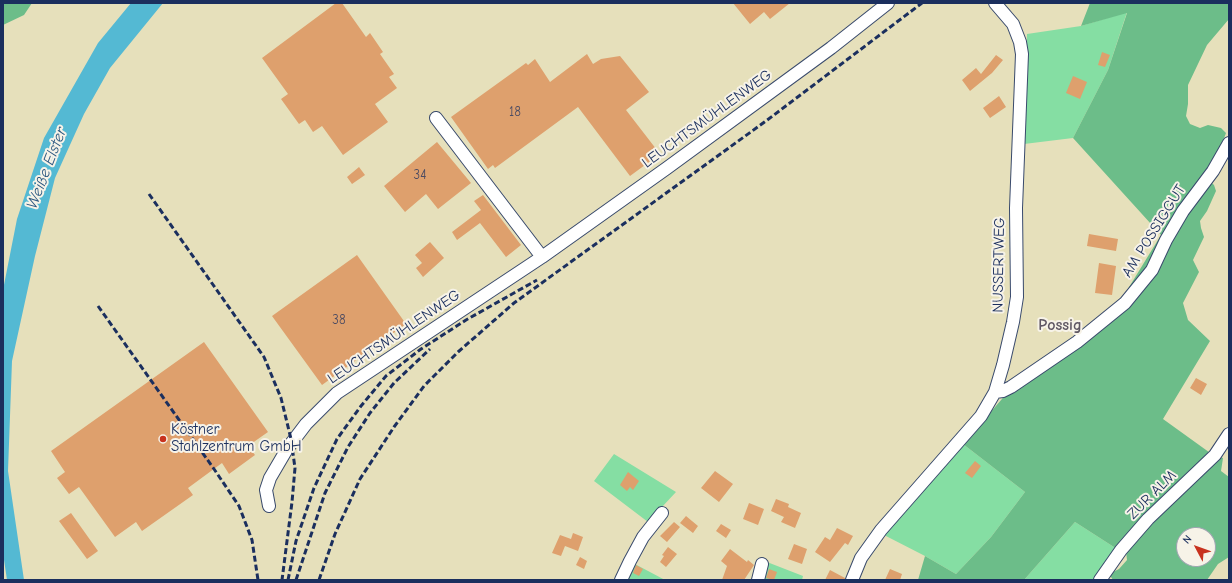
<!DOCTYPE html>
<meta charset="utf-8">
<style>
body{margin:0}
#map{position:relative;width:1232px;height:583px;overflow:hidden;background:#e6e0bb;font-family:"Comic Neue",sans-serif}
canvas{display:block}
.frame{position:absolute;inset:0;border:4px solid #1b2f5e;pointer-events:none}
.north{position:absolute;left:1176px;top:527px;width:40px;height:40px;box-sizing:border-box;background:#f7f3e8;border:1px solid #9fa5b1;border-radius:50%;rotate:311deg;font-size:11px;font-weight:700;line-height:16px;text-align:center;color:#1b2f5e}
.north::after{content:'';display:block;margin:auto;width:14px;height:18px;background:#c8321e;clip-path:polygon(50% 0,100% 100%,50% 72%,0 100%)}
</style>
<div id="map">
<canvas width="1232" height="583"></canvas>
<div class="frame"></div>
<div class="north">N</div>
</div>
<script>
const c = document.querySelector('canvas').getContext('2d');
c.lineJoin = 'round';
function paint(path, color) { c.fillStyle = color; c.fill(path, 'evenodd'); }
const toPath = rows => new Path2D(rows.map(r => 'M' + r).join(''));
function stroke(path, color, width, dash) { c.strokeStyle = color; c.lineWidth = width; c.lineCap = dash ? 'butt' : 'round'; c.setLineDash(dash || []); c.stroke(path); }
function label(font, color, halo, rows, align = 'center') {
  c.font = font + ' "Comic Neue",sans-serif'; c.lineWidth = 4; c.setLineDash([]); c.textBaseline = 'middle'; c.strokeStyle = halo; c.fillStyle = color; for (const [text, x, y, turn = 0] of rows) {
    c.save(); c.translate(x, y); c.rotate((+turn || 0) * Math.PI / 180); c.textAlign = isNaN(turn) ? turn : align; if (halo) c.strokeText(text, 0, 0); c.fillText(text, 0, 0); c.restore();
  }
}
paint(toPath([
 [1127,12,1108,70,1073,138,1024,144,1027,34,1081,26],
 [963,444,1025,492,991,537,956,574,925,556,884,535],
 [614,454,676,492,648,522,594,481],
 [1075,522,1117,549,1096,580,1024,580],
 [767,562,803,576,802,580,761,580],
 [633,563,665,580,624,580]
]), '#85dea3');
paint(toPath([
 [3,3,32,3,24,15,3,25],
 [1090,3,1229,3,1229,19,1207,45,1188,85,1188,104,1186,116,1190,124,1200,128,1208,125,1221,128,1226,133,1220,149,1211,182,1214,185,1216,191,1207,211,1200,221,1201,228,1204,237,1193,260,1199,272,1183,303,1188,320,1210,341,1163,419,1213,455,1223,458,1221,471,1229,477,1229,557,1218,564,1207,580,1113,580,1109,574,1119,569,1127,560,1126,551,1117,549,1075,522,1024,580,918,580,925,556,956,574,991,537,1025,492,963,444,1008,392,1123,297,1161,235,1073,138,1108,70,1127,13,1081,26],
 [1184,535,1208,535,1208,559,1184,559]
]), '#6cbd89');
paint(toPath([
 [131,3,163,3,110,68,84,114,55,178,35,256,12,361,8,471,24,580,7,580,3,553,3,290,17,219,44,138,98,43]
]), '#54b9d3');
paint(toPath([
 [336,3,342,3,366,37,370,33,383,52,380,54,394,74,389,77,397,88,375,104,388,122,343,155,322,126,313,132,305,120,299,124,281,99,288,94,262,58],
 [733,3,790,3,770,19,764,12,750,24],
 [1102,52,1110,55,1105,67,1098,65],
 [587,54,593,64,601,59,620,56,649,92,626,110,660,154,630,176,578,107,495,168,493,165,488,169,451,117,526,63,528,65,535,59,550,82],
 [996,55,1003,60,992,73,970,91,962,80,976,68,981,74],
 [1073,76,1087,82,1080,99,1066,93],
 [999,96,1006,107,990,118,983,108],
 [437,142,471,183,438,209,426,194,405,212,384,186],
 [359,167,365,175,352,184,347,177],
 [483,195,521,245,506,257,480,223,457,240,452,232,481,210,474,201],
 [1089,234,1118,239,1116,251,1087,246],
 [430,242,444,258,423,277,416,268,422,263,415,255],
 [357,255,406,324,322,385,272,316],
 [1099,263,1116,266,1112,295,1095,293],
 [204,342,268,432,248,446,255,455,229,474,222,463,188,488,193,495,142,531,136,522,115,537,79,487,69,494,57,478,65,472,51,451],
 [1196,378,1207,384,1201,395,1190,388],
 [975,461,981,466,972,478,965,473],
 [715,471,733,484,719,502,701,488],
 [628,472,639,481,633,490,630,487,627,491,620,485],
 [776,499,789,504,788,507,801,513,795,528,781,522,784,517,771,511],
 [749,503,764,509,758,525,743,519],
 [71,513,98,551,87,559,59,521],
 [686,516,698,526,693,533,680,523],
 [674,522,680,527,667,542,660,536],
 [721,524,731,530,726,538,716,531],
 [837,528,853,536,848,545,845,543,830,562,815,552,825,537,830,540],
 [573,533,583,537,578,551,565,546,561,556,552,553,560,535,571,539],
 [794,544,807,549,802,564,788,559],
 [668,547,677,554,666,567,660,562,664,556,662,555],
 [730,549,747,562,748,560,754,565,744,580,722,580,727,566,721,561],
 [580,557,587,561,584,569,576,565],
 [636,565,643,569,639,576,633,573],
 [769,569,777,572,774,580,766,578],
 [890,569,902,574,900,580,885,580],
 [830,570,845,578,845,580,825,580]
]), '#dea06d');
const minor = toPath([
 [436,118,542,257],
 [995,392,1003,391,1011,387,1077,342,1125,303,1152,270,1166,240,1183,211,1213,171,1229,143],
 [269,506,266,490,270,478,287,449,306,424,337,393,542,257,667,168,831,48,888,3],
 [621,580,630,561,643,537,662,513],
 [758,580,762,564],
 [852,580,861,558,881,530,981,416,995,392,1003,365,1013,322,1017,297,1016,208,1022,54,1020,42,1013,24,995,3],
 [1100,580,1121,550,1148,519,1215,455,1229,434]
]);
stroke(minor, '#394a6c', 14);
stroke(minor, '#fff', 12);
stroke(toPath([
 [149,194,264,357,281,398,291,439,295,468,292,502,282,580],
 [98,306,214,469,239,506,252,540,258,580],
 [288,580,296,541,314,488,337,439,361,406,386,376,421,349,466,320,537,280],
 [296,580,325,493,348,447,370,413,394,383,430,349],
 [319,580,335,534,360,479,394,427,424,386,458,352,514,303,766,121,922,3]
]), '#1b2f5e', 3, [6, 3]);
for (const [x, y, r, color] of [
 [163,439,4,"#c8321e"]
]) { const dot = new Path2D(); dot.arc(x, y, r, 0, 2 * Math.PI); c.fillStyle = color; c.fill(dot); stroke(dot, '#f7f3e8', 1.5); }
label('13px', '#4c4b62', null, [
 ["18",515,112],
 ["34",420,175],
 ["38",339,320]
]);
label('15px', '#1b2f5e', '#f7f3e8', [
 ["LEUCHTSMÜHLENWEG",707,119,-36],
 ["AM POSSIGGUT",1154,231,-58],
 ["NUSSERTWEG",999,265,-89],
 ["LEUCHTSMÜHLENWEG",394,337,-34],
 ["ZUR ALM",1152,495,-45]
]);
label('15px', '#1b2f5e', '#f7f3e8', [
 ["Köstner",171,430],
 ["Stahlzentrum GmbH",171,447]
], 'left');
label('italic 16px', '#2c5881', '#f7f3e8', [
 ["Weiße Elster",47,168,-69]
]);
label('bold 16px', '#5f5763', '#f7f3e8', [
 ["Possig",1060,325]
]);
</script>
